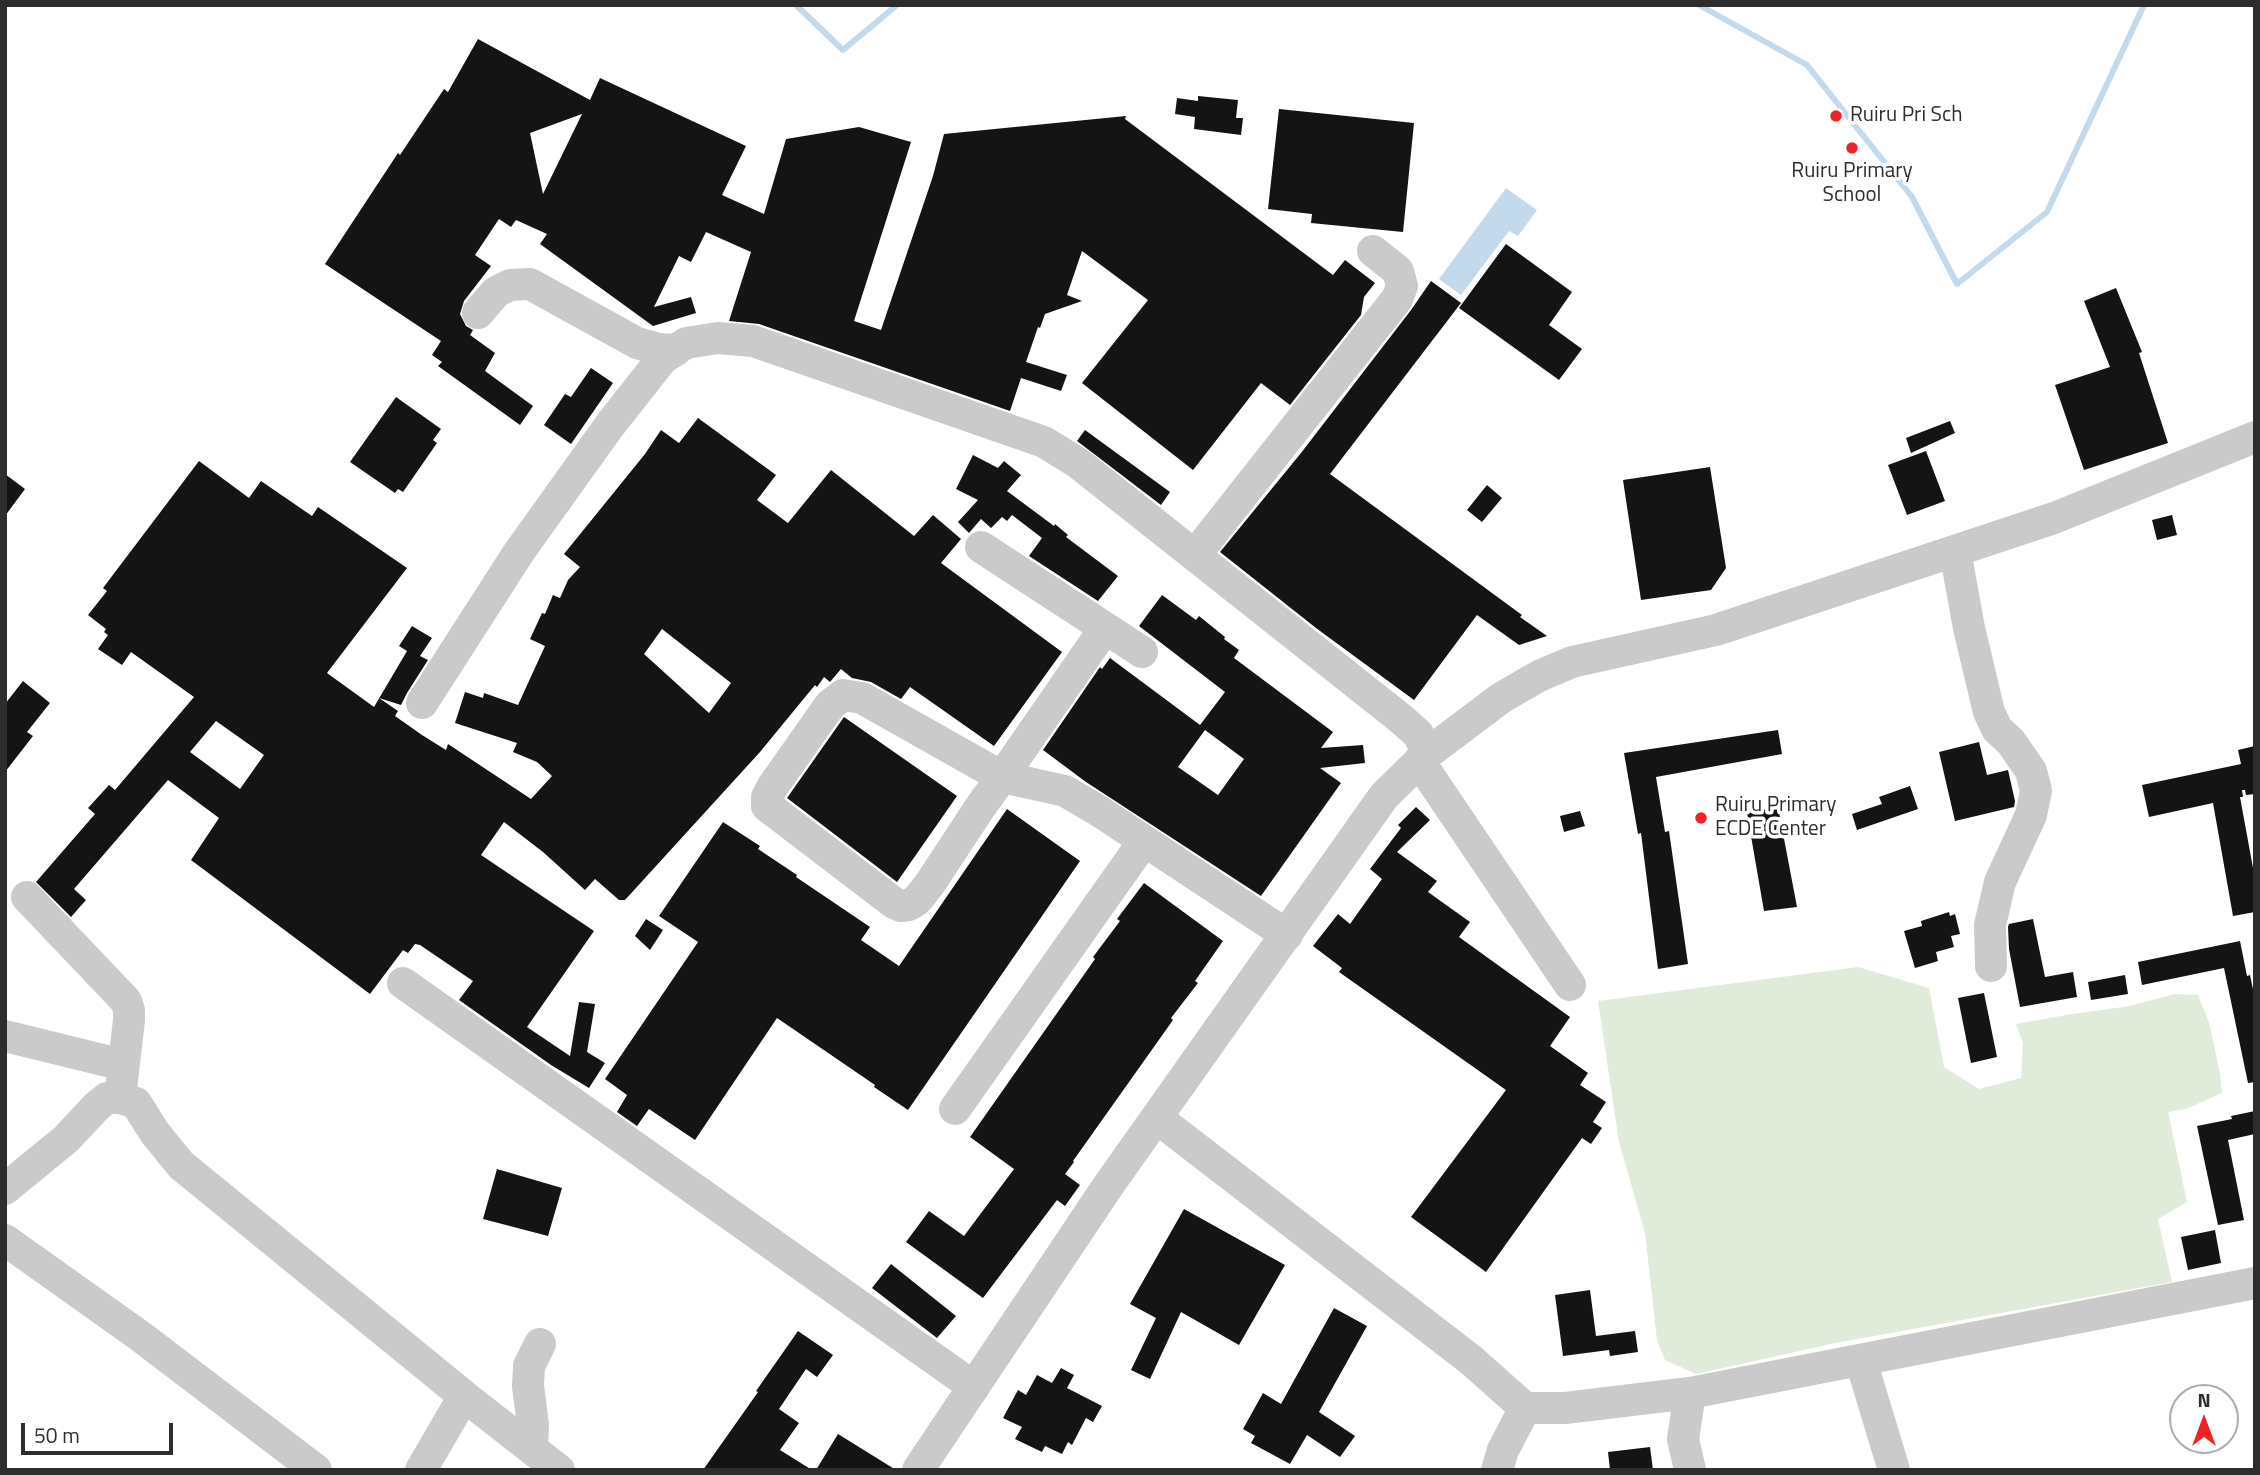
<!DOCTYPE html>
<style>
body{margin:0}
#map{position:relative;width:2260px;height:1475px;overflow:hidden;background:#fff;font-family:"Titillium Web",sans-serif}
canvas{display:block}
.frame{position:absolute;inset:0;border:7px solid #2d2d2d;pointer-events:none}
.north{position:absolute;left:2169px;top:1384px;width:70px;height:70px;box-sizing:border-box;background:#fff;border:2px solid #ababab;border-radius:50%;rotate:0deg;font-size:19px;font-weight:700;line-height:28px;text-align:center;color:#2d2d2d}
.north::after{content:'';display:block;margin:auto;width:24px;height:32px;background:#ef2324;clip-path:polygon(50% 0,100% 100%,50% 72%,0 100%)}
.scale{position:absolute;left:21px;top:1423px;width:152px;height:32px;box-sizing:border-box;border:4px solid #2d2d2d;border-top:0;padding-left:9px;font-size:21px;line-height:24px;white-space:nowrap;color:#2d2d2d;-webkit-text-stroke:5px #fff;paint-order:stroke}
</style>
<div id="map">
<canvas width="2260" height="1475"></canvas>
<div class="frame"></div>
<div class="north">N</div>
<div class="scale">50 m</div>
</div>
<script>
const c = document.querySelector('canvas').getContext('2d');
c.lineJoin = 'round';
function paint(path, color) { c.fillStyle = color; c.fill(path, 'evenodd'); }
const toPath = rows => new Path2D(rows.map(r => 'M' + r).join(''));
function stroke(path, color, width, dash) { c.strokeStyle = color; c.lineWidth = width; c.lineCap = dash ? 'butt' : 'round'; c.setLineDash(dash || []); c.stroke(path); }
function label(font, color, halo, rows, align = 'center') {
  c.font = font + ' "Titillium Web",sans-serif'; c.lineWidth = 7; c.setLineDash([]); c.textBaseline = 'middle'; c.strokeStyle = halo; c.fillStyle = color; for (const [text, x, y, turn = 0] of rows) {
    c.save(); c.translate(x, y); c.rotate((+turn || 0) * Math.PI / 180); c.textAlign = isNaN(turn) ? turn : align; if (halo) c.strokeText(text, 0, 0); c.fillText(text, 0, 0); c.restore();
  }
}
paint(toPath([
 [1858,967,1929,988,1944,1067,1979,1089,2021,1078,2023,1043,2016,1024,2066,1015,2130,1006,2174,994,2198,995,2209,1023,2220,1073,2222,1093,2186,1109,2168,1112,2187,1202,2158,1219,2172,1282,1836,1343,1696,1374,1665,1360,1657,1340,1645,1233,1619,1142,1598,1001]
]), '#e1ebd9');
paint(toPath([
 [1506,188,1537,210,1518,236,1509,231,1461,295,1439,279]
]), '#c3daed');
stroke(toPath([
 [796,5,843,50,897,5],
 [1699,5,1807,65,1912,197,1957,284,2047,212,2144,5]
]), '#c3daed', 6);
paint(toPath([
 [478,39,590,100,600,78,746,146,722,195,764,214,786,139,859,127,911,142,854,321,881,330,933,176,944,134,1126,116,1125,119,1333,275,1345,260,1375,283,1364,297,1361,315,1290,405,1261,383,1193,470,1082,383,1148,300,1082,251,1067,295,1082,301,1045,314,1040,328,1038,327,1026,362,1067,375,1061,391,1021,378,1010,411,759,324,729,321,751,252,706,232,691,262,679,256,654,307,691,297,696,313,653,326,540,244,547,234,516,220,511,227,499,219,475,255,491,266,464,301,460,314,466,326,473,330,470,335,495,353,485,371,533,406,520,425,438,366,442,362,432,355,441,341,325,264,398,153,400,155,444,89,448,92],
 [582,114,543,194,530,133],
 [1198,96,1238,100,1236,118,1243,118,1241,135,1194,129,1195,117,1175,114,1177,98,1198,101],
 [1279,109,1414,123,1403,232,1311,223,1312,214,1268,209],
 [1506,244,1572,292,1549,325,1582,349,1559,380,1459,308],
 [1431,281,1461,303,1330,474,1522,615,1520,617,1547,636,1519,645,1477,615,1414,700,1316,628,1220,552,1301,453,1411,310],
 [2116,288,2142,352,2139,353,2168,443,2084,470,2055,385,2110,367,2084,301],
 [591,368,613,383,571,444,544,425,565,394,571,397],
 [396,397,441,429,433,440,437,443,403,492,398,489,395,493,350,462],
 [698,418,776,475,757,500,788,523,831,470,914,536,933,515,961,539,941,563,1062,652,994,746,910,687,901,699,871,682,852,678,841,669,830,682,824,677,817,687,815,685,760,752,625,900,619,900,595,879,585,890,543,852,504,822,481,855,594,931,527,1027,570,1056,579,1002,595,1004,587,1052,605,1063,589,1088,551,1065,459,1000,473,981,420,945,415,944,408,953,403,950,370,994,191,860,219,818,168,780,74,889,86,900,71,917,36,882,95,814,88,808,109,785,115,790,194,697,131,652,122,665,98,649,108,635,104,632,106,629,88,615,107,591,103,588,199,461,249,498,261,481,312,516,318,507,407,568,327,673,374,707,407,651,399,646,412,626,432,638,420,656,428,660,407,693,401,705,379,698,398,711,395,716,422,735,446,750,448,744,531,799,552,776,537,762,513,752,517,743,455,723,465,692,483,698,484,693,518,705,545,646,530,639,542,613,545,614,553,595,560,598,568,580,580,567,564,554,645,454,661,430,679,443],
 [662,629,731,683,709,713,644,654],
 [216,721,264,755,240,789,190,752],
 [1950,421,1955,433,1911,453,1906,438],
 [1085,430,1170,492,1161,505,1077,441],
 [1926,451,1945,501,1907,515,1888,465],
 [973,455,998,468,1004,461,1021,475,1007,491,1054,526,1055,524,1068,535,1066,537,1118,576,1098,601,1029,556,1042,538,1012,515,1007,521,1002,517,991,528,981,519,969,533,958,522,978,500,956,489],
 [1710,467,1726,568,1711,590,1641,600,1623,480],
 [5,474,25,489,5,516],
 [1487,485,1502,498,1482,522,1467,510],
 [2172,515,2177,535,2157,540,2152,520],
 [1162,595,1196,620,1199,616,1225,637,1224,639,1239,650,1234,658,1333,732,1321,748,1363,745,1365,763,1320,768,1341,783,1261,896,1086,782,1043,750,1100,667,1102,669,1110,658,1200,725,1225,692,1139,626],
 [1205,730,1244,759,1218,795,1178,767],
 [23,681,50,703,27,732,33,736,5,772,5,704],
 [844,717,957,796,897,882,787,798],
 [1778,730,1782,754,1656,777,1665,832,1669,831,1688,964,1658,969,1641,833,1638,834,1624,753],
 [1979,742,1987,775,2008,770,2015,801,2014,807,1955,821,1939,752],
 [2255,746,2255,794,2246,795,2245,790,2242,790,2243,797,2240,797,2255,879,2255,912,2233,916,2213,803,2149,817,2142,785,2241,764,2238,750],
 [1910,786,1918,809,1857,830,1852,814,1882,804,1879,797],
 [1416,807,1430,820,1397,852,1437,881,1428,892,1470,922,1459,937,1570,1017,1550,1046,1588,1073,1580,1085,1606,1102,1593,1122,1602,1128,1591,1144,1582,1138,1486,1272,1411,1217,1506,1090,1339,972,1342,968,1313,946,1338,914,1350,924,1382,879,1370,869,1401,828,1398,825],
 [1778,807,1797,907,1764,911,1747,813],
 [1007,809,1080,861,908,1110,874,1087,875,1085,777,1018,695,1140,649,1109,637,1126,617,1112,627,1095,605,1079,698,942,659,916,723,822,760,846,758,849,797,875,796,877,870,927,861,940,899,966],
 [1580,811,1585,826,1564,832,1560,816],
 [1144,883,1223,941,1195,981,1198,983,1171,1018,1173,1020,1073,1161,1074,1162,1065,1174,1080,1185,1065,1206,1057,1200,983,1298,906,1242,929,1211,964,1236,1014,1169,970,1137,1095,959,1093,957,1120,921,1117,919],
 [1949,912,1950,916,1955,914,1960,934,1951,936,1954,947,1936,952,1938,961,1915,968,1904,931,1922,926,1921,921],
 [646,919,663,930,650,950,635,936],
 [2033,919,2045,977,2073,972,2077,997,2020,1007,2009,949,2008,927,2009,924],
 [2240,941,2247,976,2250,975,2255,999,2255,1082,2248,1083,2224,968,2142,985,2138,962],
 [2125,975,2128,994,2091,1000,2088,982],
 [1984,993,1997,1057,1971,1063,1958,998],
 [2255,1111,2255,1134,2228,1140,2244,1220,2218,1225,2197,1126,2232,1119,2231,1116],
 [497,1169,562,1188,548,1236,483,1219],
 [1184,1209,1285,1265,1239,1345,1181,1312,1150,1379,1131,1370,1156,1318,1130,1304],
 [2215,1230,2221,1263,2188,1270,2181,1237],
 [891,1264,956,1316,937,1338,872,1288],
 [1590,1290,1596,1336,1635,1331,1638,1352,1610,1356,1609,1350,1563,1356,1555,1295],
 [1334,1308,1367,1326,1319,1412,1355,1436,1340,1457,1307,1435,1290,1464,1251,1443,1255,1436,1243,1429,1263,1393,1281,1404],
 [798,1331,833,1355,817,1377,806,1369,779,1409,799,1423,780,1450,812,1470,703,1470,758,1392,756,1391],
 [1061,1368,1074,1375,1067,1388,1102,1406,1093,1422,1086,1418,1072,1445,1068,1442,1062,1454,1045,1446,1042,1452,1015,1439,1022,1427,1003,1418,1018,1390,1026,1395,1037,1375,1052,1383],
 [838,1434,896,1470,816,1470],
 [1650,1447,1653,1470,1610,1470,1608,1452]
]), '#141414');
stroke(toPath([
 [478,313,496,292,510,285,530,284,637,343,658,349,676,350],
 [981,547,1142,652],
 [1955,551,1969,628,1989,712,1997,729,2011,742,2031,771,2036,791,2031,815,2000,882,1990,925,1991,966],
 [1195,555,1397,299,1402,286,1398,271,1373,251],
 [1105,628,1002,777,981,806,929,885,917,900,909,905,901,906,894,903,767,806,767,797,773,786,830,705,843,695,862,698,1002,777,1065,791,1099,811,1287,935],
 [422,703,519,552,610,425,662,359,686,343,718,338,753,341,1044,442,1078,463,1400,718,1418,734,1428,753],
 [1419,761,1570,985],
 [27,897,126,1001,129,1010,129,1020,120,1098],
 [403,983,974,1387],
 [5,1036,123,1065],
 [955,1109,1144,841],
 [1157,1118,1471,1360,1525,1408],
 [5,1189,66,1139,97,1106,107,1098,120,1098,136,1103,155,1133,181,1165,464,1396,559,1470],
 [5,1240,140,1336,316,1470],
 [1861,1361,1894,1470],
 [532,1449,533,1425,528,1386,529,1366,540,1344],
 [421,1470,464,1396],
 [918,1470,1108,1186,1384,796,1428,753,1501,698,1539,676,1572,662,1716,630,2054,518,2255,437],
 [1497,1470,1503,1450,1525,1408,1565,1408,1690,1393,2255,1283],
 [1690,1470,1683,1439,1690,1393]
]), '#cacaca', 32);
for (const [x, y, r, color] of [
 [1836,116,7,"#ef2324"],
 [1852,148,7,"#ef2324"],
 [1701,818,7,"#ef2324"]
]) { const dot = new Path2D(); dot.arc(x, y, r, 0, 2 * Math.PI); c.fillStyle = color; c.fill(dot); stroke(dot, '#fff', 2.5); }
label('21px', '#2d2d2d', '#fff', [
 ["Ruiru Pri Sch",1850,116],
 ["Ruiru Primary",1852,172,"center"],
 ["School",1852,196,"center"],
 ["Ruiru Primary",1715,806],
 ["ECDE Center",1715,830]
], 'left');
</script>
